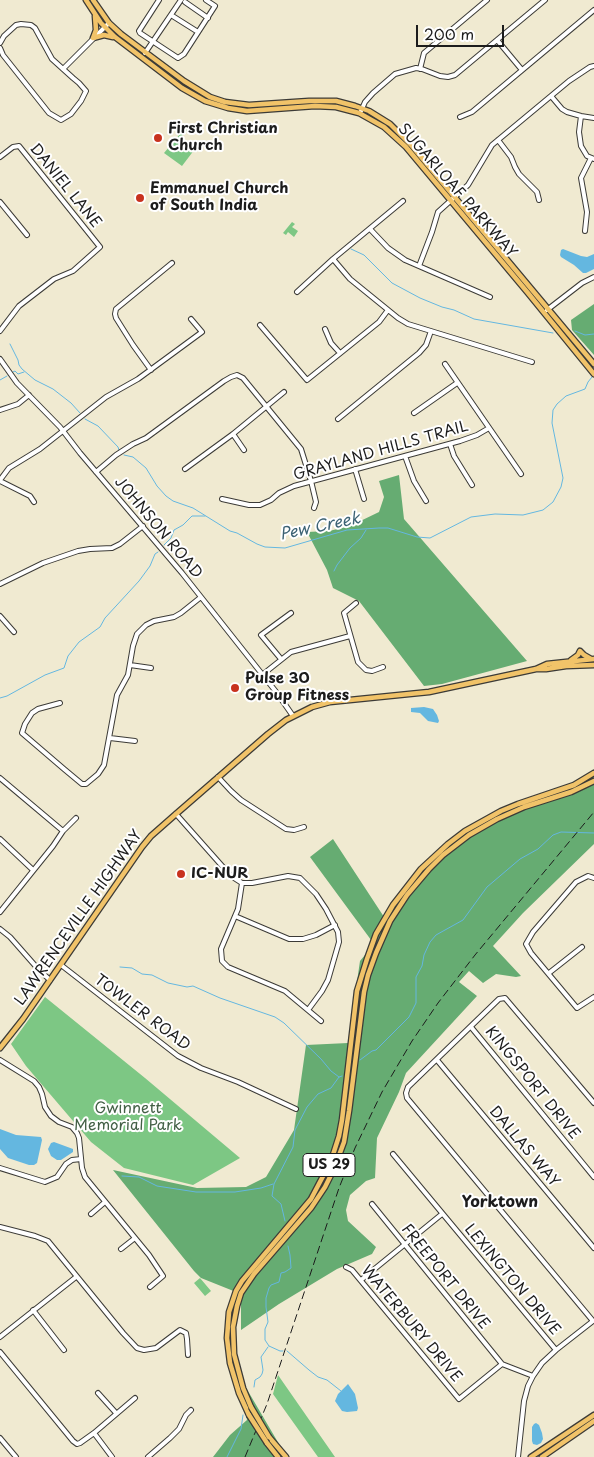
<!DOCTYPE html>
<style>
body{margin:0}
#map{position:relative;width:594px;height:1457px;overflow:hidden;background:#f0ead1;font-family:"Playpen Sans",sans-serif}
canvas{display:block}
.scale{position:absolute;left:416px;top:25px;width:88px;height:22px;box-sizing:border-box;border:2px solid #1c1c1c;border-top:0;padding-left:6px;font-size:15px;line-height:18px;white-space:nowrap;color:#1c1c1c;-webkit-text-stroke:4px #fff;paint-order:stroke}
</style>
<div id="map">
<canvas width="594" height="1457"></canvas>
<div class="scale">200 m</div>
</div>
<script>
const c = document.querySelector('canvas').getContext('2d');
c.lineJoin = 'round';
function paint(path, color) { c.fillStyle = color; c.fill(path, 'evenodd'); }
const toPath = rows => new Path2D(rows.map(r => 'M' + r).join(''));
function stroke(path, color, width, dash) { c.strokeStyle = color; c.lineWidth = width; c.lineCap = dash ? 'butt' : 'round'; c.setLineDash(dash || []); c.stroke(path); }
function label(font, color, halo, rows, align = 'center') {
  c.font = font + ' "Playpen Sans",sans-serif'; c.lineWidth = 4; c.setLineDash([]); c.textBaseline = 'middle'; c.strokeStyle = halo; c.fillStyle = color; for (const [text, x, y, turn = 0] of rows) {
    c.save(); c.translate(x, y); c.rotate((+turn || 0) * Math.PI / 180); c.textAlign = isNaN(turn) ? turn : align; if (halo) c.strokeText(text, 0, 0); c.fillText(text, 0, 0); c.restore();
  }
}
paint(toPath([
 [185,128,187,130,180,138,180,141,191,149,194,149,200,140,201,141,182,166,164,153],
 [292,222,295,224,292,227,298,231,294,237,288,232,286,235,283,233],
 [45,997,145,1078,240,1158,193,1185,124,1168,91,1142,26,1066,11,1044],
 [200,1278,211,1291,205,1296,194,1283],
 [278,1375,335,1457,318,1457,273,1394]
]), '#7dc784');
paint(toPath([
 [594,304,594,355,572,330,571,320],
 [399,475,404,519,527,661,442,684,424,686,359,601,333,588,327,570,307,532,329,531,350,526,379,512,384,497,379,481],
 [594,776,594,844,523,913,493,946,521,976,516,977,496,974,483,983,469,971,459,982,477,996,406,1073,399,1092,377,1138,375,1178,366,1181,350,1195,346,1210,348,1221,376,1247,372,1254,337,1269,279,1304,241,1330,241,1294,201,1278,194,1271,113,1170,197,1188,246,1187,266,1177,294,1130,306,1045,348,1043,360,961,374,944,310,857,333,839,386,920,396,901,461,831,556,789],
 [245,1386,279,1444,278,1457,213,1457,230,1435,247,1420,246,1415]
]), '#66ac72');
paint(toPath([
 [563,249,581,256,587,257,594,254,594,269,586,273,583,273,574,265,561,257,560,255,561,250],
 [424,707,433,709,437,715,439,721,438,723,428,721,420,713,411,712,411,708],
 [0,1129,16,1135,41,1137,42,1140,37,1163,34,1165,29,1165,8,1158,0,1149],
 [54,1142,73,1149,73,1152,61,1160,57,1160,51,1156,48,1149,51,1143],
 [348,1384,355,1394,358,1408,357,1411,347,1412,342,1411,335,1401,338,1394],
 [536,1423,539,1425,542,1433,543,1439,541,1443,537,1445,533,1444,532,1441,532,1427,534,1424]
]), '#64b7e0');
stroke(toPath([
 [351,249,364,255,392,283,420,298,442,307,454,310,474,319,553,333],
 [575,331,585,335,594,334],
 [10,344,18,360,19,365,22,369,35,380,53,389,71,403,80,413],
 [13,372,15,371,18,374,24,372],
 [0,380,7,376],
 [85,419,98,426,118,447,119,450],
 [124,455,133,457,146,468,157,486,166,496,173,501,193,508,230,531,237,533,257,544,265,547,285,548,347,530,379,528,388,528,417,537,430,538,471,517,495,514,523,515,543,510,553,502,561,487,563,478,552,423,553,410,557,404,566,396,585,389,588,382,592,377],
 [164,545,171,538,174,530,183,525,192,516,205,516],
 [334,571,337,565,350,548,361,538,366,530],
 [0,698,7,696,45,675,64,668,68,656,79,642,100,627,105,618,139,581,150,566,155,554,158,552],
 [120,967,132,968,142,974,152,975,168,983,187,987,193,986,220,998,275,1017,284,1023,321,1059,331,1071,339,1077],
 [360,1060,372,1051,376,1050,409,1017,416,1003,416,977,422,966,424,955,430,942,436,935,463,920,487,887,520,859,538,849,553,835,561,832,594,833],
 [122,1176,139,1177,157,1186,196,1192,235,1192,261,1188,273,1184],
 [285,1221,281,1204,272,1196,274,1184,293,1147,295,1130,307,1107,318,1094,331,1088,339,1077,342,1076],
 [269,1346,265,1340,265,1329,268,1322,266,1307,266,1298,269,1288,271,1285,279,1282,281,1273,285,1272,291,1268,290,1255,288,1246],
 [269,1346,280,1351,283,1351],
 [287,1351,309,1370,318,1377,327,1380,341,1391],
 [254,1387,255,1380,260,1377,262,1374,263,1370,261,1357,268,1347],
 [227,1457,241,1429,243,1415]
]), '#64b7e0', 1);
const minor = toPath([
 [159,0,139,31,140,33,178,58,184,54,215,6,206,0],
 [185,2,208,18],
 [171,15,198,32],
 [497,40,522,70],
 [0,43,4,36,16,25,21,24,31,25,35,28,52,59,73,78,79,83,86,91,81,101,71,114,61,120,49,113,3,55,0,48],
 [145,53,181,0],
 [63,69,109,23],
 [420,69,424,53,487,0],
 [551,96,562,109,567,112,581,116,594,118],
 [361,111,365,102,373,93,395,74,416,68,422,69,440,76,448,77,455,75,545,0],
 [581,116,579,132,581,146,587,156,594,159],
 [460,117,472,112,594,10],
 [498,140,511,157,515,167,519,174,537,192,539,200],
 [0,157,13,147,19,146,100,247,73,271,54,279,19,306,0,331],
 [0,202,27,235],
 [370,229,388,248,405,260,490,297],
 [585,231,587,212,581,178,591,158],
 [333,259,350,279,398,318,408,324,532,362],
 [419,266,432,232,438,212,468,185,492,145,569,81,590,67,594,66],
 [297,292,333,259,403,201],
 [547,310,582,283,594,277],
 [260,325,307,380,379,322,388,310],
 [325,329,331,343,340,353],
 [0,359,17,383,60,427,80,453,182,573,277,693,293,716],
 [445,364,521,474],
 [151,370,133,345,116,318,115,314,116,309,172,263],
 [0,410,18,404,29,395],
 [414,413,457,383],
 [338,419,419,353,426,345,431,331],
 [233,434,244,450],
 [450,444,454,456,472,485],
 [405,456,414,481,426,501],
 [185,469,233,434,284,392],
 [355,469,364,499],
 [96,472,116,455,133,444,146,438,224,381,231,377,237,375,243,378,301,449,311,481,316,502,314,508],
 [0,480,9,468,40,449,106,397,138,379,202,332,191,319],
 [0,481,30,496,34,502],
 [222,499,249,505,260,505,271,500,279,493,294,486,460,441,477,435,489,428],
 [0,584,43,563,78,551,90,549,112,548,120,544,143,526],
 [356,603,344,613,358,662,366,670,372,671,383,667],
 [0,616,14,632],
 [281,659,261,635,291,613],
 [130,665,151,668],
 [262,675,291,652,350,636],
 [60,703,38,709,32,713,25,724,22,733,64,769,82,784,86,784,98,774,104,765,117,695,128,675,133,646,137,634,146,625,154,621,174,617,181,613,201,597],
 [110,738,135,741],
 [218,777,231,791,241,800,286,829,294,830,304,827],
 [0,778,63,831],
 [176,814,231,876,242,883,252,883,288,876,300,878,316,894,326,909,338,932,339,942,328,980,322,991,308,1010],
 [0,839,33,870],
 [594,878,588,876,576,882,533,932,526,944,531,953,577,1008,594,997],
 [242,883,238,909,221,949,222,961,228,967,285,991,321,1021],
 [0,912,53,846,63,831,76,818],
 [235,916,289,939,303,939,316,935,335,925],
 [0,929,10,937,39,970,50,980],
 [61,965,178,1056,201,1068,238,1082,296,1109],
 [549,973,582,947],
 [471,1027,594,1177],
 [0,1060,34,1081,39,1087,42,1094,45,1107,51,1116,59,1122,72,1127,77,1133,79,1138,82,1168,85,1177,149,1255,163,1276,150,1287],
 [437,1060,594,1248],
 [393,1154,556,1350],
 [0,1168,45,1182,57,1177,66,1164,72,1160,81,1159],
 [372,1204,502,1364],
 [91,1214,105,1202],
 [0,1227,35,1236,48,1241,123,1333,137,1348,144,1350,156,1348,180,1330,186,1333,187,1339,188,1355],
 [121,1249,135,1238],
 [346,1267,352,1270,459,1399,502,1364,533,1376],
 [361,1280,442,1214],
 [33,1310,64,1350],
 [593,1321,407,1098,406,1093,408,1087,499,999,505,998,594,1103],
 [0,1337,76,1277],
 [0,1352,73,1441,77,1444,80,1443,94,1433,135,1398],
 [98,1393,116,1413],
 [94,1433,112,1457],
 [0,1438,16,1457],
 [148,1457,170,1438,179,1429,186,1415,191,1410],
 [518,1457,524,1401,528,1386,533,1376,542,1363,556,1350,593,1321]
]);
const major = toPath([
 [86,0,101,23,115,37,182,88,205,101,228,108,247,111,315,106,336,107,359,113,384,127,406,147,528,293,594,374],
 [93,0,109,23,121,34,184,81,210,97,225,102,249,105,309,101,336,101,355,106,369,111,390,124,412,146,594,364],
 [93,38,96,30,95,16],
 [93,38,104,35,113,37],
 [571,660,578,655,580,651,584,655,591,659],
 [537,669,546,669,566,666,594,665],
 [0,1048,23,1019,142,847,151,836,176,814,268,734,286,720,312,707,330,702,429,692,536,669,547,664,594,659],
 [251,1407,243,1388,234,1354,233,1327,237,1306,241,1293,254,1274,311,1208,325,1187,334,1169,344,1142,349,1111,364,992,368,975,376,953,390,921,407,895,429,869,443,855,469,835,497,819,524,807,571,792,594,781],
 [249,1415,239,1393,230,1363,227,1338,229,1312,236,1291,242,1281,311,1199,331,1161,339,1136,342,1120,357,991,367,959,376,934,393,905,421,869,448,844,465,831,501,811,518,804,574,785,594,773],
 [269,1437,286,1457],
 [267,1443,278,1457],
 [531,1457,594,1415],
 [542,1457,594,1421]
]);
stroke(minor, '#3c3b37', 6);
stroke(major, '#3c3b37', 7);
stroke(minor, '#fff', 4);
stroke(major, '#f1c369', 4.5);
stroke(toPath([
 [245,1457,267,1404,339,1188,355,1148,382,1092,412,1041,438,1003,475,955,594,812]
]), '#1c1c1c', 1, [8, 4]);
const majorBridge = toPath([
 [251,1407,269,1437],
 [249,1415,267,1443]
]);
stroke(majorBridge, '#3c3b37', 7, []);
stroke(majorBridge, '#f1c369', 4.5);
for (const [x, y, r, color] of [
 [158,138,5,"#c8321e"],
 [140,198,5,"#c8321e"],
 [235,688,5,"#c8321e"],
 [181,874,5,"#c8321e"]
]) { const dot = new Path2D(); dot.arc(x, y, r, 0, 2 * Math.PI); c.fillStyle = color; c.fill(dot); stroke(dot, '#fff', 2); }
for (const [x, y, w] of [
 [329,1165,52]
]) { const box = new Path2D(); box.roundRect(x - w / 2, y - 11.5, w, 23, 4); c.fillStyle = '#fff'; c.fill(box); stroke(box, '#1c1c1c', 1); }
label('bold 14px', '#1c1c1c', null, [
 ["US 29",329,1165]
]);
label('bold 15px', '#1c1c1c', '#fff', [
 ["First Christian",168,129],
 ["Church",168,146],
 ["Emmanuel Church",150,189],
 ["of South India",150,206],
 ["Pulse 30",245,679],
 ["Group Fitness",245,696],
 ["IC-NUR",191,874]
], 'left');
label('15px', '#1c1c1c', '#fff', [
 ["DANIEL LANE",65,186,51],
 ["SUGARLOAF PARKWAY",457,191,49],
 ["GRAYLAND HILLS TRAIL",381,451,-16],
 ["JOHNSON ROAD",158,528,50],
 ["LAWRENCEVILLE HIGHWAY",79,918,-55],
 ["TOWLER ROAD",142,1013,37],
 ["KINGSPORT DRIVE",532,1083,51],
 ["DALLAS WAY",524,1147,50],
 ["FREEPORT DRIVE",445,1277,51],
 ["LEXINGTON DRIVE",512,1280,50],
 ["WATERBURY DRIVE",411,1324,50]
]);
label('15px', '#436046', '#fff', [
 ["Gwinnett",128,1109],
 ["Memorial Park",128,1126]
]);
label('italic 16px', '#3c6274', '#fff', [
 ["Pew Creek",320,527,-12]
]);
label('bold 16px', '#1c1c1c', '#fff', [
 ["Yorktown",500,1203]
]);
</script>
